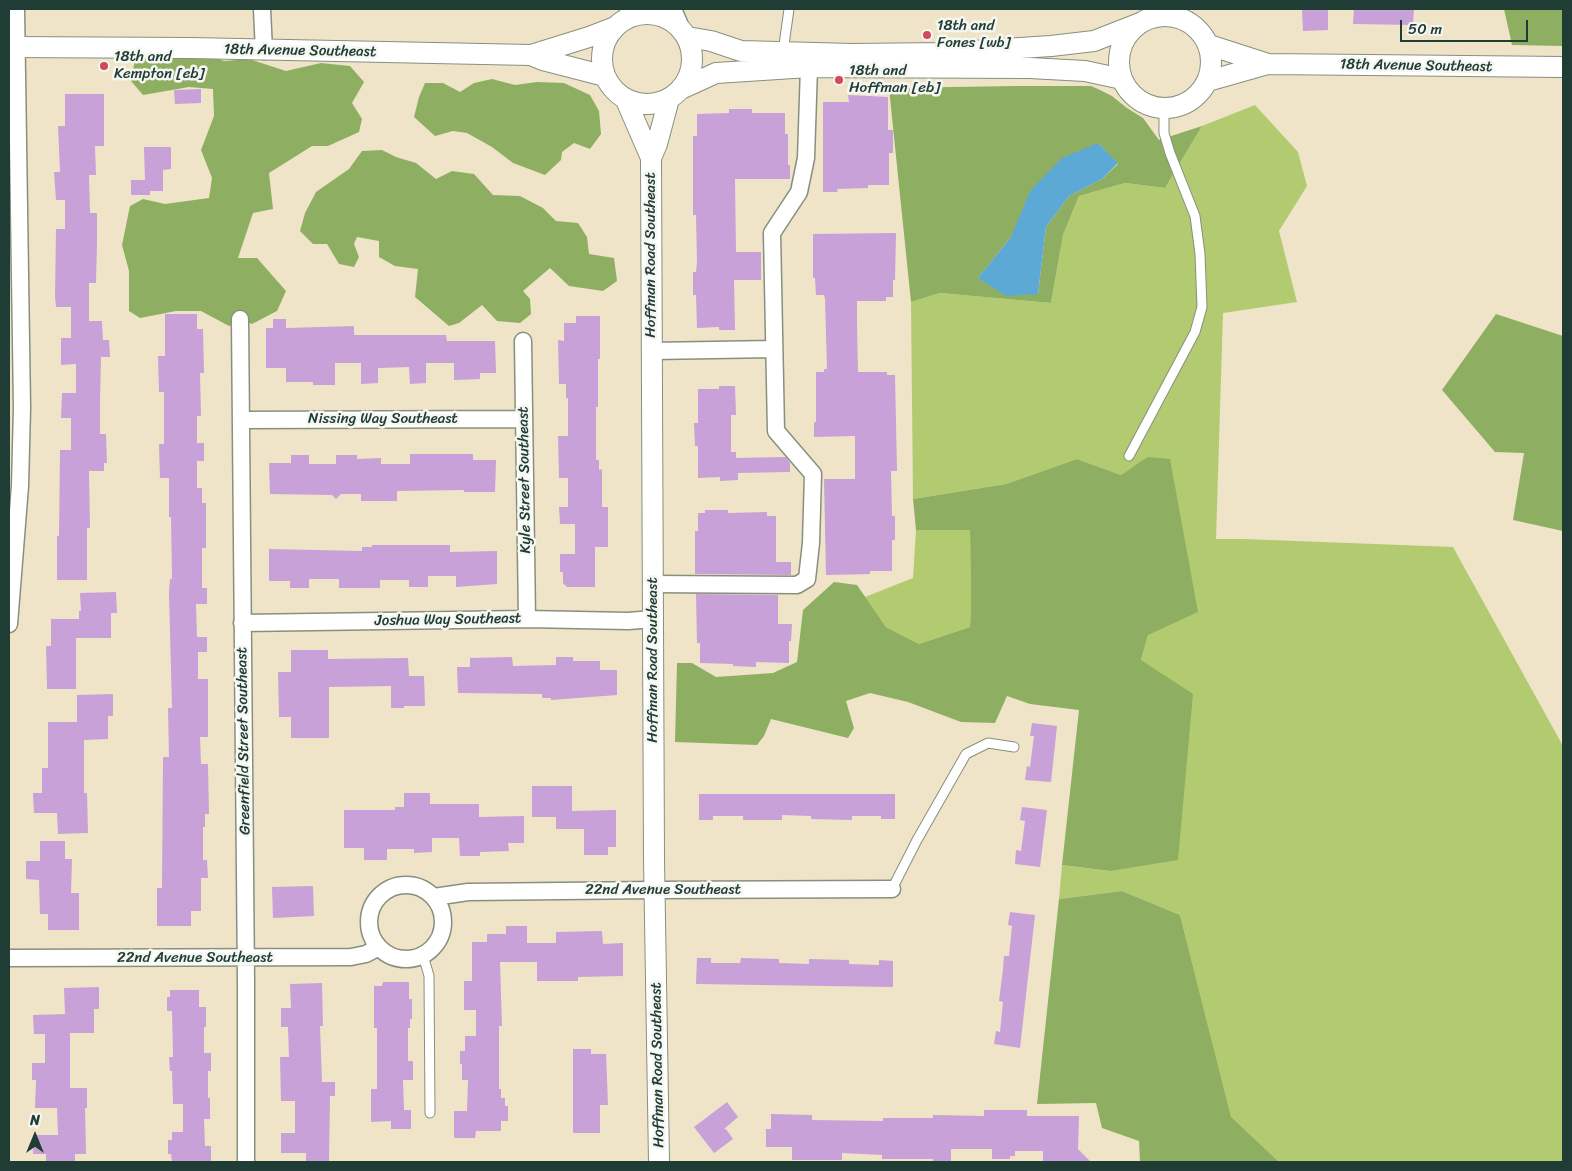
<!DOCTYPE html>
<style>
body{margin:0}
#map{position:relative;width:1572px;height:1171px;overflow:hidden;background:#efe4c8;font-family:Sriracha,sans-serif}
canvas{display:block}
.frame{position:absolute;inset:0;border:10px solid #1f3d34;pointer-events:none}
.north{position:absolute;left:10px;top:1111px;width:50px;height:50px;-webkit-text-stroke:4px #f6f6f2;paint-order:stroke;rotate:0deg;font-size:14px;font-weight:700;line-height:20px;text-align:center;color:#1f3d34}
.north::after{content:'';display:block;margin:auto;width:18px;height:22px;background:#1f3d34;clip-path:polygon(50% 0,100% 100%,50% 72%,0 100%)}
.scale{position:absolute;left:1400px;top:20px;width:128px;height:22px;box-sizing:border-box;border:2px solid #1f3d34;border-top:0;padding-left:6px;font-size:15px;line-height:18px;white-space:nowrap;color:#1f3d34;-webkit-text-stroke:4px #f6f6f2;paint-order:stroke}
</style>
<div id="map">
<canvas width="1572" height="1171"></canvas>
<div class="frame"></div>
<div class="north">N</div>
<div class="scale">50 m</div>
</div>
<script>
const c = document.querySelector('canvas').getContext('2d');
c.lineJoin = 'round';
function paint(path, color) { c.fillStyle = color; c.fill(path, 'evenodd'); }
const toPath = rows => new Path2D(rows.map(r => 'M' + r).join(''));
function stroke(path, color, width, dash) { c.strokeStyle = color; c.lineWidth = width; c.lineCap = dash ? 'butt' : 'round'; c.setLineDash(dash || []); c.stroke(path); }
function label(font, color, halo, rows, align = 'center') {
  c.font = font + ' Sriracha,sans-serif'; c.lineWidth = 5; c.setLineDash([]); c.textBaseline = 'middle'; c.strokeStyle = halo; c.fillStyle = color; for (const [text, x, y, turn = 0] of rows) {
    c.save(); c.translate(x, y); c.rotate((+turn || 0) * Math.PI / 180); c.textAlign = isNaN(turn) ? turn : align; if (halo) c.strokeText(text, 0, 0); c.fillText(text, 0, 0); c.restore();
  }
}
paint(toPath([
 [1255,105,1298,152,1307,186,1279,231,1297,302,1223,313,1216,539,1244,539,1453,547,1563,746,1563,1162,1279,1162,1231,1118,1180,915,1122,891,1059,899,1062,865,1110,871,1141,660,1148,635,1147,457,1121,475,1077,459,1006,484,913,499,911,302,940,293,1051,303,1063,235,1079,196,1125,183,1165,188,1202,126],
 [916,530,970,530,971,605,970,627,919,644,886,627,865,597,913,578]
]), '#b3cb70');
paint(toPath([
 [1504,9,1563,9,1563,46,1512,45],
 [191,48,224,61,249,59,286,71,321,63,350,66,364,82,352,103,362,119,359,132,328,146,312,146,269,173,273,209,253,213,238,258,257,258,286,291,277,311,252,324,245,321,229,326,201,311,176,311,140,318,129,311,129,271,122,245,130,206,143,199,165,204,209,198,212,178,201,150,214,116,213,89,189,87,143,95,131,81,137,49],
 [492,79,515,85,537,82,564,83,590,95,599,111,601,134,590,149,574,143,562,152,561,160,545,175,513,163,492,147,467,133,453,131,435,136,414,117,419,97,425,83,443,83,460,92,474,83],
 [1017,86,1091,86,1098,89,1112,96,1127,108,1143,118,1159,140,1202,126,1165,188,1125,183,1079,196,1063,235,1051,303,940,293,911,302,889,88],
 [1098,143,1118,164,1102,179,1069,196,1046,227,1038,294,978,278,1011,237],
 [382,150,396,157,416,163,436,179,452,171,474,174,493,195,520,196,543,208,556,221,578,223,587,237,589,254,614,258,617,281,603,291,569,286,550,268,523,291,530,299,531,314,520,323,497,321,482,305,459,323,449,326,415,297,418,269,395,266,379,257,379,241,357,237,354,244,359,257,354,267,339,264,327,244,313,244,300,231,305,213,316,192,349,169,362,151],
 [1496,314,1563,336,1563,531,1513,520,1524,453,1495,452,1442,390],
 [1147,457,1170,459,1198,612,1148,635,1141,660,1193,694,1178,860,1110,871,1062,865,1079,710,1030,704,1007,696,995,723,961,722,908,702,870,693,846,701,854,728,848,738,771,719,764,736,757,745,675,742,677,663,692,663,716,677,773,673,797,662,803,610,834,582,857,585,886,627,919,644,970,627,971,605,970,530,916,530,913,499,1006,484,1077,459,1121,475],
 [1122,891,1180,915,1231,1117,1279,1162,1140,1162,1139,1141,1102,1128,1096,1103,1037,1104,1059,899]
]), '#8eaf62');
paint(toPath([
 [1098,143,1118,163,1102,179,1069,196,1046,227,1038,294,1006,296,978,278,1011,237,1030,191,1062,158]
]), '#5ca9d5');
paint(toPath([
 [1302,9,1328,10,1328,30,1303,31],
 [1354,9,1414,9,1413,25,1353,24],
 [201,89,201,103,175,104,174,90],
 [65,94,104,94,104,146,95,146,96,175,89,175,90,213,97,213,97,242,96,283,89,283,89,321,102,321,103,340,109,340,110,357,101,357,100,403,100,434,106,434,107,463,104,463,104,471,89,471,90,528,87,528,87,580,57,580,57,536,59,536,60,450,71,450,71,418,61,418,62,393,76,393,76,364,61,365,61,338,71,338,71,307,56,307,55,297,56,229,65,229,65,200,56,200,54,172,60,172,58,126,65,126],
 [848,95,888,97,888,130,893,130,893,153,889,153,889,185,868,185,868,188,837,189,838,192,823,192,823,102,849,102],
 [729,109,752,109,752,113,785,113,785,134,788,134,788,165,790,165,790,179,735,179,736,252,761,252,761,280,734,280,735,330,719,330,719,327,697,328,696,295,693,295,693,272,696,272,697,262,696,215,693,215,693,136,697,136,697,114,729,113],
 [144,147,171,147,171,169,163,170,163,191,150,191,150,195,131,195,131,180,145,180],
 [896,233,895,280,893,280,893,297,886,297,886,301,857,301,857,325,858,372,887,372,887,375,895,375,897,471,891,471,892,516,895,516,895,540,892,540,892,571,870,571,870,574,826,575,824,479,855,479,855,436,814,437,814,422,816,422,816,372,824,372,824,369,827,369,825,299,824,295,816,295,815,278,813,278,813,234],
 [165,314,197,314,197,329,203,329,204,373,200,373,201,416,197,416,197,443,204,443,204,461,197,461,197,488,202,488,202,503,206,503,206,548,202,548,202,588,207,588,207,604,196,604,197,637,207,637,207,652,198,652,198,679,208,679,208,737,200,737,201,764,208,764,209,814,205,814,205,827,203,827,203,860,207,860,208,878,201,878,201,911,191,911,191,926,157,926,157,888,162,888,163,757,169,757,168,708,172,708,169,593,170,579,172,579,171,517,169,517,169,478,160,478,159,444,164,444,164,392,159,392,158,356,165,356],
 [576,316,600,316,600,359,598,359,598,407,596,407,596,460,599,460,599,470,602,469,602,507,608,507,608,547,595,547,595,587,567,587,563,583,563,572,560,572,560,554,575,554,575,524,560,524,559,507,568,507,568,478,559,478,558,436,568,436,568,398,566,398,566,384,559,384,558,340,564,341,564,323,576,323],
 [273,319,286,319,286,328,354,326,354,335,446,335,447,341,495,341,496,373,480,373,480,379,454,380,454,363,426,363,426,383,410,384,409,367,378,368,378,383,361,384,361,363,335,363,335,385,313,385,313,382,286,382,286,368,266,368,266,328,273,328],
 [719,386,735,386,736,415,731,415,731,452,736,452,736,458,786,457,790,463,790,472,738,473,738,480,720,481,720,477,698,478,698,446,695,446,694,423,698,423,698,389,719,389],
 [410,454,473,454,473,460,496,460,495,492,464,492,464,490,397,491,397,501,361,501,361,494,341,494,336,499,332,495,270,494,269,463,291,463,291,455,309,455,309,464,336,464,336,455,357,455,357,459,381,458,381,464,410,464],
 [705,510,728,510,728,513,767,512,767,516,776,516,776,562,791,562,791,575,695,574,695,531,698,531,698,513,705,513],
 [372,545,450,545,450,552,497,551,497,584,456,587,456,576,428,576,428,587,409,587,409,580,380,580,380,588,339,588,339,579,309,579,309,588,290,588,290,581,269,581,269,549,362,551,362,547,372,547],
 [116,592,117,613,111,613,111,638,76,638,76,689,47,689,46,646,51,646,51,619,79,619,79,611,81,611,80,593],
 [696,594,778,595,778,624,792,624,791,641,789,641,789,663,756,662,756,667,733,666,733,664,700,663,700,643,697,643],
 [291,650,328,650,328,659,408,658,409,676,424,676,425,706,404,706,404,708,391,708,391,686,329,687,329,738,291,738,291,717,279,717,278,672,291,672],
 [512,657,513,666,556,665,556,657,573,657,573,661,600,661,600,670,617,670,617,695,551,700,551,698,542,698,542,694,458,693,457,667,470,667,470,658],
 [113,694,113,716,108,716,108,739,84,740,84,793,87,793,88,833,58,834,57,813,34,813,33,793,42,793,42,768,48,768,48,722,77,722,77,695],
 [1032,723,1057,726,1051,782,1025,780,1027,766,1030,767,1034,736,1030,736],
 [532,786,572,786,572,811,616,810,616,847,608,847,608,855,584,855,584,829,556,829,556,817,532,817],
 [404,793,430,793,430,804,479,804,479,817,524,816,524,843,508,843,509,851,480,852,480,856,460,856,459,838,432,838,432,852,414,853,414,849,387,849,387,860,364,860,364,848,344,848,344,810,395,810,395,807,404,807],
 [699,794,895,794,895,819,881,819,881,816,852,816,852,820,811,819,811,816,782,815,782,820,743,820,743,816,713,816,713,820,699,820],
 [1022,807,1047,810,1040,867,1015,864,1016,850,1021,851,1025,821,1020,820],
 [40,841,65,841,65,859,72,859,71,893,79,893,79,930,48,930,48,914,40,914,39,880,26,879,26,861,40,861],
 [313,886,314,916,273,918,272,887],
 [1010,912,1035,915,1020,1048,994,1044,996,1031,1000,1032,1003,1002,999,1001,1003,969,1004,956,1009,956,1012,926,1008,925],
 [506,926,527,926,527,943,556,943,556,932,602,931,603,944,623,943,623,976,578,977,578,981,537,981,537,962,500,962,502,1026,499,1026,499,1089,501,1089,501,1098,505,1098,505,1106,508,1106,508,1121,501,1121,501,1131,476,1131,475,1138,454,1138,454,1111,467,1111,468,1080,462,1080,462,1064,460,1064,460,1051,465,1051,465,1036,476,1036,476,1010,464,1010,464,981,472,981,472,942,487,942,487,934,506,934],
 [697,958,711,958,711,963,740,963,741,958,779,959,779,963,809,964,809,959,849,960,849,964,879,965,879,960,893,961,893,987,696,984],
 [383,982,409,982,409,999,412,999,412,1019,410,1019,410,1028,408,1028,408,1061,413,1061,413,1080,403,1080,404,1110,411,1110,411,1129,391,1129,391,1121,371,1122,371,1089,377,1089,377,1028,374,1028,374,986,382,986],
 [322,983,323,1026,320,1026,322,1082,335,1082,335,1096,330,1096,329,1162,306,1162,306,1153,281,1153,281,1133,295,1133,295,1101,281,1101,280,1057,289,1057,288,1027,281,1027,281,1008,291,1008,290,984],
 [99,987,99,1009,94,1009,94,1033,70,1033,70,1088,87,1088,87,1108,85,1108,86,1154,75,1154,75,1162,46,1162,46,1154,33,1154,34,1135,58,1135,57,1108,35,1108,36,1080,32,1080,32,1063,45,1063,45,1034,34,1034,33,1015,65,1014,64,988],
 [170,990,199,990,199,1007,206,1007,206,1027,204,1027,204,1053,211,1053,211,1071,208,1071,208,1098,210,1098,210,1119,204,1119,205,1146,211,1146,211,1162,172,1162,171,1154,168,1154,168,1140,172,1140,172,1132,183,1132,183,1104,173,1104,172,1071,170,1071,169,1057,173,1057,172,1011,167,1011,167,997,170,997],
 [573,1049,591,1049,591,1054,606,1054,608,1105,600,1105,600,1133,573,1133],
 [727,1102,738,1117,724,1129,726,1129,733,1139,714,1153,694,1127],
 [984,1110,1027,1110,1027,1116,1079,1116,1078,1149,1090,1161,1043,1161,1043,1151,1015,1151,1015,1156,1010,1156,1010,1159,992,1159,992,1149,951,1149,951,1162,933,1162,933,1159,882,1159,882,1155,842,1153,842,1160,792,1160,792,1147,766,1147,766,1129,771,1129,771,1114,812,1115,812,1120,883,1121,883,1118,933,1118,933,1115,984,1116]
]), '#c7a1d7');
const service = toPath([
 [783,52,789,9],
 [1129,456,1195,332,1202,307,1200,254,1195,216,1170,153,1164,133,1164,109],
 [892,889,917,840,966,754,988,743,1014,747],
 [423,955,429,976,430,1113]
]);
const minor = toPath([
 [262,9,264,51],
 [673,9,682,30],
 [626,19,629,9],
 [240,319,246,983,246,1162],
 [523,341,527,619],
 [652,351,774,349],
 [241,420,524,419],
 [653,584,797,585,807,579,811,543,813,474,776,431,772,233,799,192,806,158,809,67],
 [242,623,527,619,628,621,654,619],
 [9,624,20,486,22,408,16,9],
 '369 922a37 37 0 1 1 74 0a37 37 0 1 1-74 0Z',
 [434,897,468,892,655,890,892,889],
 [9,958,351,957,366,954,379,947]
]);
const tertiary = toPath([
 '602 59a45 45 0 1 1 90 0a45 45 0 1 1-90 0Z',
 '1119 62a46 46 0 1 1 92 0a46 46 0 1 1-92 0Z',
 [687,37,711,41,741,51,852,54,942,53,1051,46,1094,41,1140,23],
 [1209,45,1268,64],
 [9,47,191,48,531,55,589,37,615,27],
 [531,55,543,60,605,76],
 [1208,81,1268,64,1563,67],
 [681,89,716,73,809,67,1030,68,1085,71,1122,79],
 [625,98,651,158,654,859,659,1162],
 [651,158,657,144,669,99]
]);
stroke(service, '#87907e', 11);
stroke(minor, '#87907e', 19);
stroke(tertiary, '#87907e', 22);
stroke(service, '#fff', 9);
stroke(minor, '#fff', 16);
stroke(tertiary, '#fff', 20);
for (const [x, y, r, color] of [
 [927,35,5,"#d1495b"],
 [104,66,5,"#d1495b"],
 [839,80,5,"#d1495b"]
]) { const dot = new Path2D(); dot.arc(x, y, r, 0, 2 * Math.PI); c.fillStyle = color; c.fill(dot); stroke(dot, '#f6f6f2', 2); }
label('15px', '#1f3d34', '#f6f6f2', [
 ["18th and",937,26],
 ["Fones [wb]",937,43],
 ["18th and",114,57],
 ["Kempton [eb]",114,74],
 ["18th and",849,71],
 ["Hoffman [eb]",849,88]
], 'left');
label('15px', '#1f3d34', '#f6f6f2', [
 ["18th Avenue Southeast",300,51,1],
 ["18th Avenue Southeast",1416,66,1],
 ["Hoffman Road Southeast",651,255,-90],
 ["Nissing Way Southeast",383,419],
 ["Kyle Street Southeast",525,480,-91],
 ["Joshua Way Southeast",448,620,-1],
 ["Hoffman Road Southeast",653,660,-90],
 ["Greenfield Street Southeast",244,741,-91],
 ["22nd Avenue Southeast",663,890],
 ["22nd Avenue Southeast",195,958],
 ["Hoffman Road Southeast",658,1065,-91]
]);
</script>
